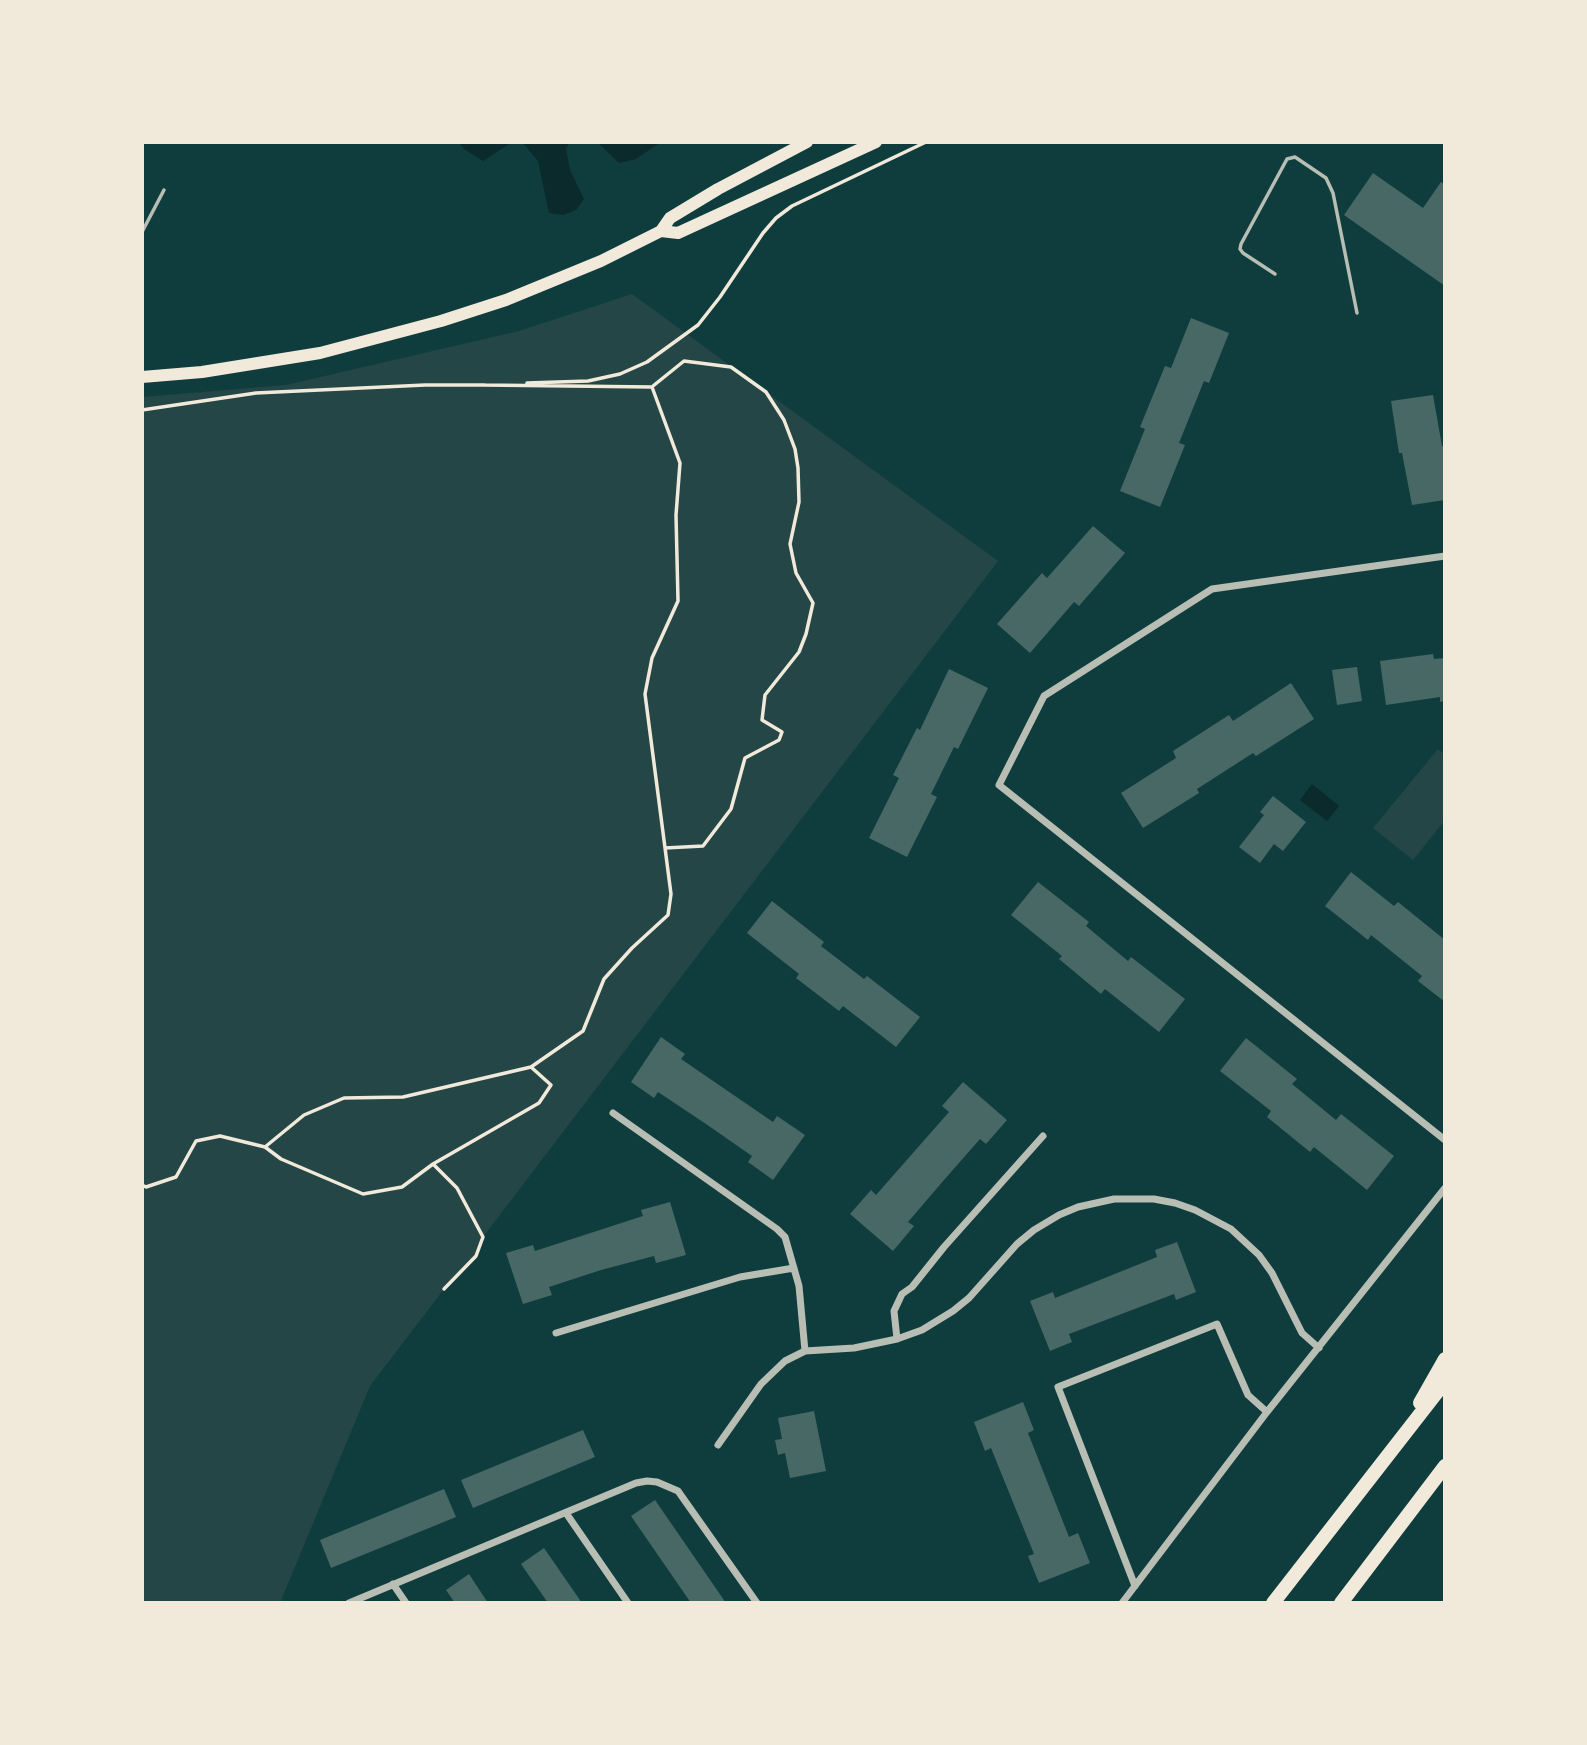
<!DOCTYPE html>
<style>
body{margin:0}
#map{position:relative;width:1587px;height:1745px;overflow:hidden;background:#0f3d3e;font-family:"Open Sans",sans-serif}
canvas{display:block}
.frame{position:absolute;inset:0;border:144px solid #f1e9da;pointer-events:none}
</style>
<div id="map">
<canvas width="1587" height="1745"></canvas>
<div class="frame"></div>
</div>
<script>
const c = document.querySelector('canvas').getContext('2d');
c.lineJoin = 'round';
function paint(path, color) { c.fillStyle = color; c.fill(path, 'evenodd'); }
const toPath = rows => new Path2D(rows.map(r => 'M' + r).join(''));
function stroke(path, color, width, dash) { c.strokeStyle = color; c.lineWidth = width; c.lineCap = dash ? 'butt' : 'round'; c.setLineDash(dash || []); c.stroke(path); }
paint(toPath([
 [632,294,998,561,483,1237,476,1256,444,1289,370,1386,280,1603,142,1603,142,397,286,385,519,331],
 [1438,749,1445,755,1445,820,1413,860,1373,828]
]), '#244646');
paint(toPath([
 [459,142,512,142,483,161,464,149],
 [522,142,570,142,566,149,570,170,584,199,576,210,563,215,549,213,538,161],
 [597,142,661,142,636,159,619,163],
 [1312,784,1339,806,1327,821,1300,800]
]), '#0a2a2b');
paint(toPath([
 [1373,173,1423,208,1441,182,1445,185,1445,286,1344,215],
 [1191,318,1229,333,1209,383,1204,381,1179,443,1185,445,1160,507,1120,491,1145,429,1140,427,1165,366,1171,368],
 [1433,395,1442,446,1445,446,1445,500,1412,505,1402,453,1399,453,1391,401],
 [1093,526,1125,553,1079,606,1074,602,1030,653,997,624,1042,573,1047,578],
 [1433,654,1434,659,1445,658,1445,701,1440,702,1440,697,1386,705,1380,661],
 [1357,667,1362,701,1337,705,1332,670],
 [949,669,988,688,958,749,954,747,931,794,937,797,907,857,869,838,899,778,893,775,917,728,920,730],
 [1291,683,1314,719,1256,756,1253,753,1197,789,1199,793,1143,828,1121,793,1176,758,1173,751,1229,715,1233,721],
 [1273,796,1306,822,1283,851,1274,844,1260,863,1239,847,1264,815,1260,812],
 [1351,872,1394,906,1398,902,1445,940,1445,1002,1418,981,1422,976,1371,935,1368,940,1325,906],
 [1038,882,1089,922,1086,926,1128,961,1131,957,1185,999,1159,1032,1105,989,1101,994,1059,959,1062,956,1011,915],
 [772,901,824,942,821,946,864,979,867,976,920,1017,896,1047,843,1006,839,1011,796,978,799,974,747,933],
 [661,1037,685,1054,681,1059,773,1122,777,1116,805,1135,773,1180,748,1162,752,1156,706,1124,658,1092,654,1098,631,1082],
 [1246,1038,1297,1079,1292,1084,1336,1120,1341,1114,1394,1156,1367,1190,1314,1147,1310,1152,1267,1117,1271,1111,1220,1071],
 [963,1082,1007,1120,986,1144,980,1139,944,1180,908,1222,914,1226,893,1251,850,1214,871,1190,876,1195,949,1112,942,1106],
 [670,1202,686,1255,656,1263,654,1256,601,1270,549,1287,552,1295,523,1304,506,1253,533,1245,535,1251,643,1216,641,1210],
 [1177,1242,1196,1292,1176,1300,1174,1294,1069,1334,1072,1342,1050,1351,1030,1301,1053,1292,1055,1298,1157,1257,1155,1250],
 [1023,1402,1034,1430,1028,1433,1069,1537,1078,1533,1090,1563,1039,1583,1028,1556,1034,1554,991,1448,985,1451,974,1422],
 [814,1411,826,1471,790,1478,785,1453,778,1455,775,1440,782,1439,778,1418],
 [583,1430,595,1457,473,1508,461,1480],
 [444,1489,456,1517,331,1568,320,1540],
 [655,1500,726,1603,691,1603,631,1516],
 [544,1548,582,1603,548,1603,521,1564],
 [469,1574,488,1603,455,1603,446,1590]
]), '#486865');
stroke(toPath([
 [527,383,588,381,620,374,647,362,698,325,720,297,763,233,776,218,792,206,926,142],
 [653,386,684,361,731,367,766,392,784,420,795,449,798,468,799,502,790,544,796,573,813,603,806,634,799,652,765,695,762,720,782,732,779,740,745,758,731,809,703,846,665,848],
 [142,410,256,393,425,385,485,385],
 [265,1147,304,1115,344,1098,403,1097,531,1067],
 [433,1164,457,1188,483,1237,476,1256,444,1289],
 [142,1185,146,1187,176,1177,196,1141,220,1136,265,1147,281,1159,363,1194,402,1187,433,1164,539,1103,551,1085,531,1067,583,1031,604,979,632,948,668,915,671,894,645,694,652,658,678,601,676,515,680,463,652,387,483,385]
]), '#f1e9da', 3.5);
stroke(toPath([
 [142,232,164,190],
 [1275,274,1243,253,1240,249,1241,244,1287,159,1295,157,1326,178,1333,193,1357,313]
]), '#b8beb3', 3.5);
stroke(toPath([
 [1445,556,1212,589,1044,696,999,785,1445,1140],
 [613,1113,777,1229,785,1237,799,1286,805,1351],
 [556,1333,740,1277,794,1268],
 [897,1339,894,1311,902,1294,912,1287,944,1247,1043,1136],
 [718,1445,761,1384,785,1361,805,1351,854,1348,897,1339,922,1330,953,1311,969,1298,1017,1244,1034,1230,1059,1215,1078,1207,1114,1199,1154,1199,1175,1203,1195,1210,1231,1229,1259,1255,1272,1273,1302,1333,1319,1348],
 [566,1513,628,1603],
 [393,1584,406,1603],
 [1135,1586,1058,1387,1217,1324,1248,1395,1267,1412],
 [349,1603,636,1483,647,1481,657,1482,678,1491,757,1603],
 [1122,1603,1267,1412,1445,1188]
]), '#b8beb3', 7);
stroke(toPath([
 [661,231,678,233,876,142],
 [142,377,202,372,320,353,441,321,506,300,601,261,661,231,670,218,718,189,807,142]
]), '#f1e9da', 12);
stroke(toPath([
 [1420,1403,1445,1359],
 [1273,1603,1445,1382],
 [1341,1603,1445,1466]
]), '#f1e9da', 14);
</script>
